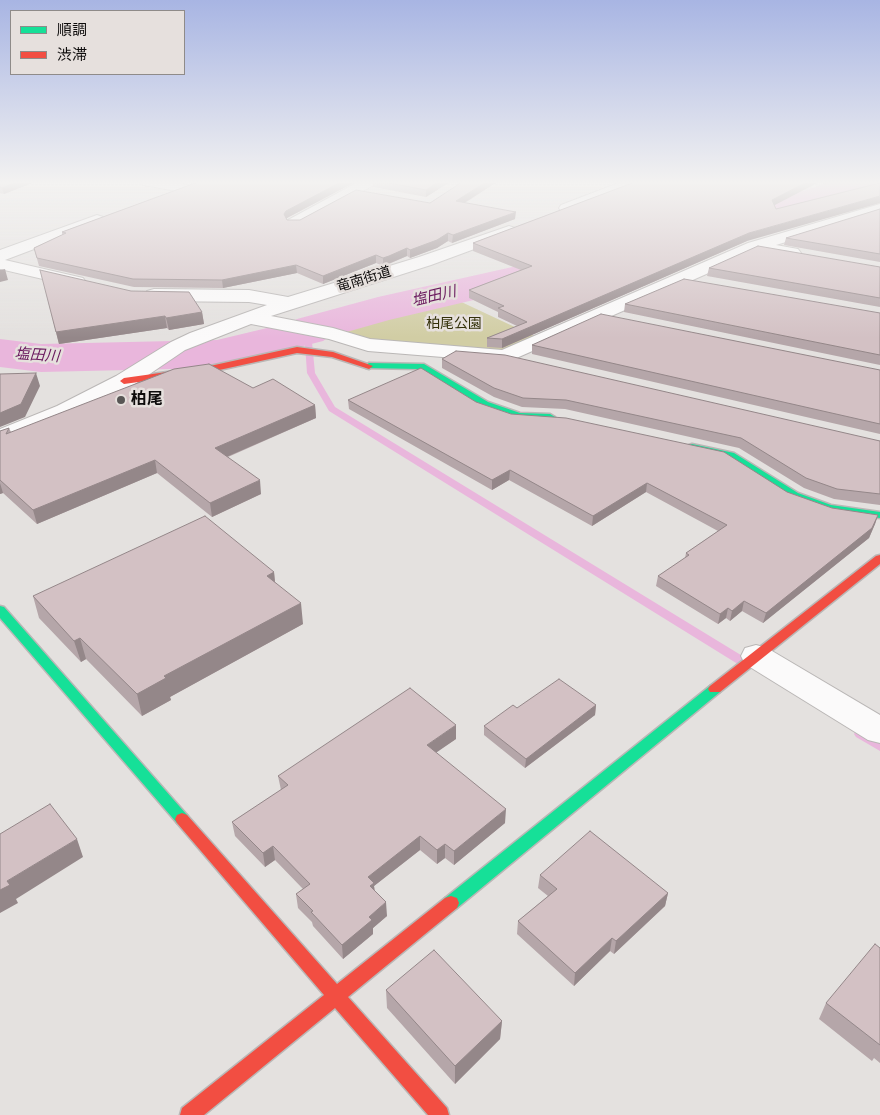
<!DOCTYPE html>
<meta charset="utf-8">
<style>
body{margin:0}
#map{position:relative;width:880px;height:1115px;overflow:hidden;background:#e4e1df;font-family:Poppins,"Noto Sans JP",sans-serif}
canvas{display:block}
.legend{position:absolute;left:10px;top:10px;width:175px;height:65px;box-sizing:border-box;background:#e6e0dd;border:1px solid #8f8b89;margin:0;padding:6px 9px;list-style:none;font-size:15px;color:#0d0b0b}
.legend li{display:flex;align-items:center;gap:10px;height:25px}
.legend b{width:25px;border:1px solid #8f8b89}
</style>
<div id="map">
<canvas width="880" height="1115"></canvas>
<ul class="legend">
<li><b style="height:6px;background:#16e098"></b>順調</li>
<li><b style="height:6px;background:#f24e42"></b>渋滞</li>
</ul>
</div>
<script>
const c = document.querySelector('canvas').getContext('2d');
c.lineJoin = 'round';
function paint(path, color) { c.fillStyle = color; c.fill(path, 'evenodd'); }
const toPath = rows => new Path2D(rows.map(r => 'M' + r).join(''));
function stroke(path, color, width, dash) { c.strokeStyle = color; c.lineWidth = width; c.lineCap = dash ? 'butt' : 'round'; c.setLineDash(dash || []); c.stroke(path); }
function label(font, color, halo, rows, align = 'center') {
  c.font = font + ' Poppins,"Noto Sans JP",sans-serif'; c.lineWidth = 5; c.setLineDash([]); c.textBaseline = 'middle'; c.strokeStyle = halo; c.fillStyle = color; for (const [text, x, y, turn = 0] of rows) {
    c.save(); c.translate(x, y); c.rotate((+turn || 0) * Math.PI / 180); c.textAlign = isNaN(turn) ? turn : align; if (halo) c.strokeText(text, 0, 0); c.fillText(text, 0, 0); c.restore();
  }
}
paint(toPath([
 [455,299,534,336,503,352,372,342,335,328]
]), '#d1cda4');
paint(toPath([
 [304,330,311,332,315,373,335,407,749,660,751,663,749,666,741,666,329,411,307,373,304,330],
 [860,729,880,740,880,751,856,737,854,734,856,731,860,729]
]), '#e9b6dc');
paint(toPath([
 [829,182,876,182,872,189,829,204,692,239,679,236,674,228,679,220,806,190,829,182],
 [557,257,571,261,577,269,571,277,389,320,329,337,323,341,217,368,41,372,0,367,0,339,41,344,217,340,292,322,297,319,378,297,557,257]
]), '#e9b6dc');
const street = toPath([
 [141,182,172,182,187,185,189,188,187,191,182,192,143,185,141,182],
 [358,182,376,182,374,185,300,226,288,226,286,223,288,220,358,182],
 [621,182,641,182,639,185,573,211,567,213,561,211,559,208,561,205,621,182],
 [880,204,880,214,776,245,798,249,801,253,798,257,792,258,756,252,512,360,505,362,368,351,329,339,251,324,185,350,132,386,73,416,0,444,0,429,57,406,116,376,171,342,190,333,267,305,249,302,154,301,147,299,145,295,147,291,154,289,249,290,288,297,419,257,509,226,515,228,517,231,515,234,431,265,271,316,333,328,370,339,502,350,748,243,880,204],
 [97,215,103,217,105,220,103,223,5,260,83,278,86,282,83,286,77,287,0,269,0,250,97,215],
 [756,645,767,648,880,715,880,743,868,740,745,664,741,656,745,648,756,645]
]);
const fast = toPath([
 [369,363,424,364,488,402,520,413,550,414,555,417,550,420,516,418,482,406,419,369,366,368,365,366,369,363],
 [692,444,734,453,798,493,831,505,880,512,880,518,829,511,790,497,728,457,689,449,687,447,689,445,692,444],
 [0,606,4,607,187,815,189,819,187,823,182,825,177,823,0,618,0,606],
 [715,684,720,686,722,689,720,692,457,908,451,910,445,908,443,903,445,898,710,686,715,684]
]);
const jam = toPath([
 [297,347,333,352,373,366,369,369,332,357,297,353,210,372,124,384,120,381,124,378,210,366,297,347],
 [880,555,880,564,720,692,710,692,708,689,710,686,876,556,880,555],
 [182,813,187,815,337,984,445,898,451,896,457,898,459,903,457,908,348,997,447,1108,449,1115,428,1115,335,1008,204,1115,180,1115,182,1108,324,995,177,823,175,819,177,815,182,813]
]);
stroke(street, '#bab7b6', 2);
stroke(fast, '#bab7b6', 3);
stroke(jam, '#bab7b6', 3);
paint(street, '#fbfafa');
paint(fast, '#16e098');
paint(jam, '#f24e42');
paint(toPath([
 [0,182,35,182,4,194,0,193],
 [198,182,355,182,287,218,287,220,300,220,430,203,462,182,497,182,465,203,515,219,452,243,448,241,437,248,410,258,407,256,389,264,383,266,376,263,323,284,297,273,223,288,134,287,39,266,34,248,62,235,62,232],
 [373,182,450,182,426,197,373,187],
 [635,182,819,182,774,205,747,241,502,348,487,347,487,338,517,326,498,317,498,312,469,298,469,290,521,270,473,251,473,243],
 [880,209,880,262,784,245,786,238],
 [880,267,880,307,707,276,709,268],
 [40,270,202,312,204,324,169,330,167,328,59,344],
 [625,304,880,313,880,365,624,312],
 [532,345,880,370,880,434,532,354],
 [442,359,880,441,880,505,834,499,804,488,739,448,565,409,522,407,494,397,442,368],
 [253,388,315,405,316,418,228,457,261,494,212,517,157,473,37,524,3,493,0,494,0,431,9,428,11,432],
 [348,400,476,402,511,414,787,492,832,508,878,515,875,524,869,538,763,623,742,611,730,621,726,618,718,624,656,586,658,576,685,558,686,553,718,531,646,492,592,526,509,480,492,490,349,409],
 [274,572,275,582,303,624,170,697,171,700,142,716,86,659,81,662,39,618,33,596],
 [596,705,595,715,525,768,484,735,484,726,517,708],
 [456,739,436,752,505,823,454,865,445,858,437,864,420,850,374,886,375,891,387,916,373,928,373,934,343,959,313,926,312,922,298,908,296,894,303,889,275,860,265,867,235,836,232,822,281,790,278,776],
 [540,875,668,893,665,906,614,954,610,951,574,986,517,934,518,921,548,896,538,888],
 [880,948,880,1063,874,1058,872,1061,819,1019,826,1003],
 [386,990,502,1021,500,1039,455,1084,387,1008]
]), '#b5a6a9');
paint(toPath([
 [17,182,35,182,4,194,2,188],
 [341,182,355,182,287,218,284,222,284,214,286,211],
 [438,182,450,182,426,197,426,190],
 [486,182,497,182,456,208,456,201],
 [807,182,819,182,771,207,772,200],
 [880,196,880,203,747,241,502,348,502,339,749,233],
 [516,212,515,219,452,243,453,235],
 [448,233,448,241,437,248,410,258,410,250],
 [407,248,407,256,383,266,383,258],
 [376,255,376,263,323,284,323,276],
 [296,265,297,273,223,288,222,280],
 [5,269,8,280,0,282,0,270],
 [202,312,204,324,169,330,166,318],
 [165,316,167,328,59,344,56,332],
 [36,373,40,386,25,417,0,427,0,413],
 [315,405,316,418,217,461,215,448],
 [155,460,157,473,37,524,33,510],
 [510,470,509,480,492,490,492,480],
 [260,480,261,494,212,517,210,503],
 [0,483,3,493,0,494],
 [647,483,646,492,592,526,593,516],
 [878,515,875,524,869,538,763,623,766,613],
 [274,572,276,593,267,576],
 [744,601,742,611,730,621,732,611],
 [301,603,303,624,170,697,171,700,142,716,137,694,164,676],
 [728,608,726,618,718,624,720,614],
 [80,638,86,659,81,662,74,641],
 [596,705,595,715,525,768,526,759],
 [456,725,456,739,427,759,427,745],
 [506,809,505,823,454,865,454,851],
 [420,836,420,850,374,886,375,897,371,900,368,877],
 [77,839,83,857,16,899,18,903,0,913,0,890,7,881],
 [445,844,445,858,437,864,437,850],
 [273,846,275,860,265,867,263,853],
 [668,893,665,906,614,954,616,941],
 [386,902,387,916,373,928,373,934,343,959,342,945,369,917],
 [612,938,610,951,574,986,575,973],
 [502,1021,500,1039,455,1084,455,1066]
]), '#948789');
const building = toPath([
 [0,182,17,182,2,188,0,187,0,182],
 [198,182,341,182,286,211,284,214,287,220,300,220,356,190,430,203,462,182,486,182,456,201,516,212,453,235,448,233,437,240,410,250,407,248,389,256,383,258,376,255,323,276,296,265,222,280,133,279,37,258,34,248,66,233,62,232,198,182],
 [384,182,438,182,426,190,384,182],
 [635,182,807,182,772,200,776,209,880,183,880,196,749,233,502,339,487,338,527,322,498,308,504,306,469,290,532,266,473,243,635,182],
 [880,209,880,254,786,238,880,209],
 [758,246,880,267,880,298,709,268,758,246],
 [40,270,131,291,189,292,202,312,166,318,165,316,56,332,40,270],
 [684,279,880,313,880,355,625,304,684,279],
 [601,314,880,370,880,424,532,345,601,314],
 [456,351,505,355,880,441,880,494,837,489,806,478,741,438,566,400,523,398,494,388,442,359,456,351],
 [209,364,253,388,273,379,315,405,215,448,260,480,210,503,155,460,33,510,0,480,0,431,9,428,6,434,174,369,209,364],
 [421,368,476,402,511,414,566,418,724,452,787,492,832,508,878,515,872,528,766,613,744,601,732,611,728,608,720,614,658,576,689,555,686,553,727,525,647,483,593,516,510,470,492,480,348,400,421,368],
 [36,373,21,404,0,413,0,374,36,373],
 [205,516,274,572,267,576,301,603,164,676,166,678,137,694,80,638,74,641,33,596,205,516],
 [559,679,596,705,526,759,484,726,513,705,517,708,559,679],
 [410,688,456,725,427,745,506,809,454,851,445,844,437,850,420,836,368,877,374,883,370,886,386,902,369,917,372,920,342,945,311,912,313,911,296,894,310,884,273,846,263,853,232,822,288,785,278,776,410,688],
 [50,804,77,839,7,881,10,885,0,890,0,834,50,804],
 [590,831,668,893,616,941,612,938,575,973,518,921,557,889,540,875,590,831],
 [875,944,880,948,880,1045,826,1003,875,944],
 [434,950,502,1021,455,1066,386,990,434,950]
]);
paint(building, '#d3c1c4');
stroke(building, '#948789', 1);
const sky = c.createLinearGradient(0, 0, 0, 338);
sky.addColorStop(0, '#a8b5e3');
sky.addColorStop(0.54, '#f3f2f1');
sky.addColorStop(1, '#f3f2f100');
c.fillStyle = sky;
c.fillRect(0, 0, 880, 338);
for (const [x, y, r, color] of [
 [121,400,5,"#585655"]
]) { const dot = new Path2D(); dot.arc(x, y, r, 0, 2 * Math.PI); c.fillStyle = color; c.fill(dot); stroke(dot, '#e6e0dd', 2); }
label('14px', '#0d0b0b', '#e6e0dd', [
 ["竜南街道",364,280,-17]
]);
label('14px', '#333009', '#e6e0dd', [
 ["柏尾公園",454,324]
]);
label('italic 15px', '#6a195e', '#e6e0dd', [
 ["塩田川",434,297,-13],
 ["塩田川",37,356,4]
]);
label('bold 16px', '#0d0b0b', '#e6e0dd', [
 ["柏尾",131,400]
], 'left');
</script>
